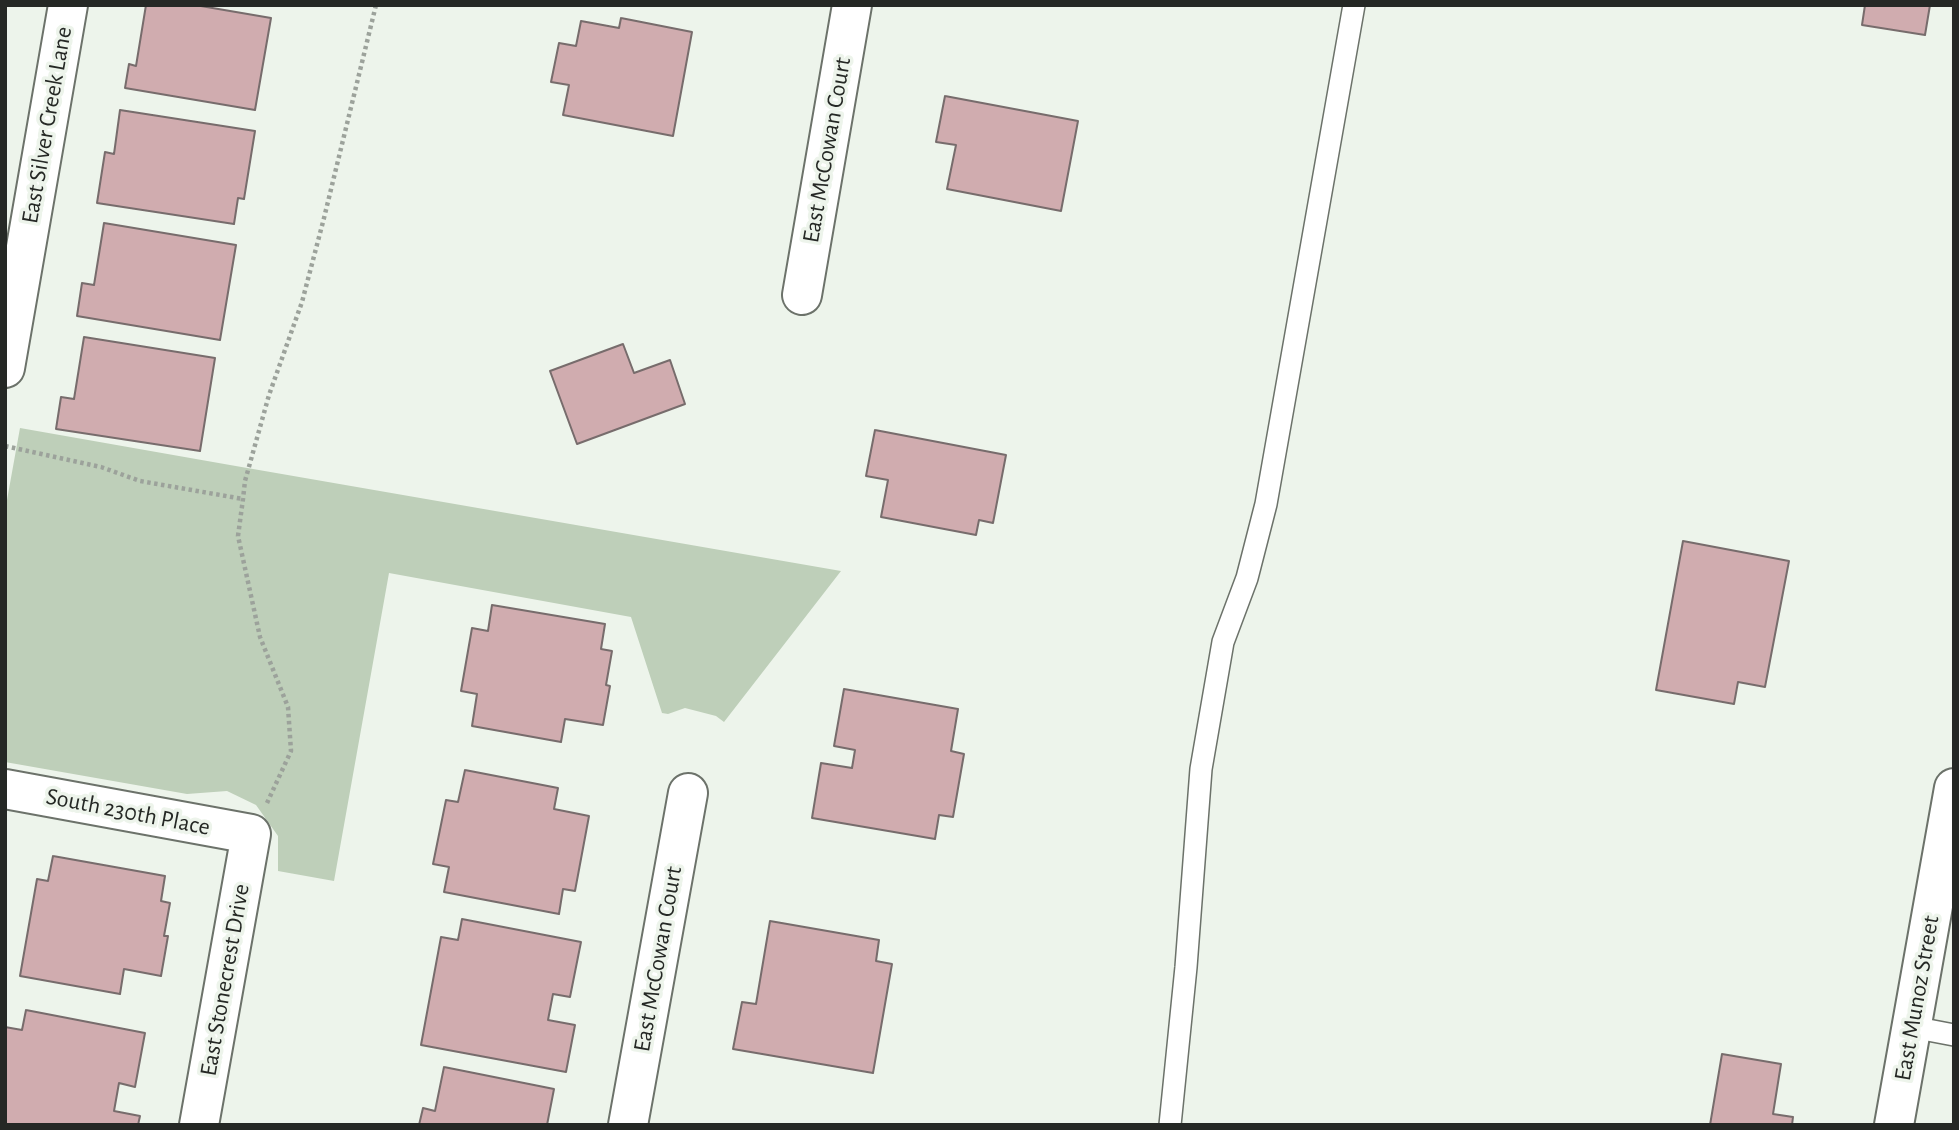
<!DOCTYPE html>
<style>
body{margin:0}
#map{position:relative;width:1959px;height:1130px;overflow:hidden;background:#edf4eb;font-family:"Alegreya Sans",sans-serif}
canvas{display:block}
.frame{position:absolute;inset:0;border:7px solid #252825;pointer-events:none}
</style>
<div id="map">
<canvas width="1959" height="1130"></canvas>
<div class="frame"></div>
</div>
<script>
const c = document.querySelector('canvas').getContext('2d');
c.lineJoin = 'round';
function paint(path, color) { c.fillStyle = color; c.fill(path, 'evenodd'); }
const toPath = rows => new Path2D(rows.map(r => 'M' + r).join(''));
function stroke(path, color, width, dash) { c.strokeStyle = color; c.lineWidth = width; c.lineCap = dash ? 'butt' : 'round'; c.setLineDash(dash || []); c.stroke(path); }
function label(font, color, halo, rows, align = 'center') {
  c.font = font + ' "Alegreya Sans",sans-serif'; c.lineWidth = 7; c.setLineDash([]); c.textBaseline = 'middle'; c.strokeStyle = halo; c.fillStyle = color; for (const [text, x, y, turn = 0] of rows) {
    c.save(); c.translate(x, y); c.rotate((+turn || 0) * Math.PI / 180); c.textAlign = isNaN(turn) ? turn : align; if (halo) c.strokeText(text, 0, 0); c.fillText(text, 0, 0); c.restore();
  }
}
paint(toPath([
 [20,428,230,465,841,571,724,722,716,716,685,708,668,714,662,713,631,617,389,573,334,881,278,871,278,836,256,805,227,791,187,794,5,762,5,511]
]), '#becfb9');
const building = toPath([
 [146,5,195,5,271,18,255,110,125,88,129,64,136,66,146,5],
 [1865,5,1930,5,1925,35,1862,25,1865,5],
 [621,18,692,32,673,136,563,115,569,85,551,82,559,43,576,46,581,21,619,28,621,18],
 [945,96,1078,121,1061,211,947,189,956,145,936,142,945,96],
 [120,110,255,131,244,199,238,198,234,224,97,203,105,152,114,154,120,110],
 [104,223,236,245,220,340,77,316,82,283,94,285,104,223],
 [84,337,215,358,200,451,56,429,61,397,74,399,84,337],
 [623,344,634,373,670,360,685,404,577,444,550,371,623,344],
 [875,430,1006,455,993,523,979,520,976,535,881,517,888,480,866,476,875,430],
 [1683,541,1789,561,1765,687,1738,682,1734,704,1656,690,1683,541],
 [492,605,605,624,601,649,612,651,606,685,610,686,603,725,565,719,561,742,472,726,477,694,461,691,472,628,488,631,492,605],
 [844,689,958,709,951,751,964,754,953,817,939,815,935,839,812,818,821,763,852,768,855,750,834,746,844,689],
 [465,770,558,788,554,809,589,816,575,891,563,889,559,914,444,892,449,867,433,864,446,800,458,802,465,770],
 [53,856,165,876,161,901,170,903,164,936,168,936,161,976,124,969,120,994,20,976,37,879,48,881,53,856],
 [462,919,581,942,570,997,553,994,548,1020,575,1025,566,1072,421,1045,441,937,458,940,462,919],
 [770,921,879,940,876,961,892,964,873,1073,733,1049,742,1002,756,1004,770,921],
 [26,1010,145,1033,135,1087,119,1083,114,1111,140,1116,138,1125,5,1125,5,1027,22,1030,26,1010],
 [1722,1054,1781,1064,1773,1114,1793,1117,1792,1125,1710,1125,1722,1054],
 [444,1067,554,1089,547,1125,419,1125,423,1108,435,1111,444,1067]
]);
paint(building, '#d0acaf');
stroke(building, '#776c6c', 2);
const lane = toPath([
 [1912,1027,1954,1035],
 [1170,1125,1186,967,1201,769,1223,642,1247,578,1266,504,1354,5]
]);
const street = toPath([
 [802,295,852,5],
 [5,368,68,5],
 [5,789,251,834,199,1125],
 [628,1125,688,793],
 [1894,1125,1954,788]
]);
stroke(lane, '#6c726a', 24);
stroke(street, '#6c726a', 42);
stroke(toPath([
 [5,446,101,467,140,481,243,499],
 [267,803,291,751,288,707,260,637,238,536,243,499,245,481,269,395,302,302,324,218,376,5]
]), '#9ca29b', 4.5, [3.5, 3.5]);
stroke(lane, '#fff', 21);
stroke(street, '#fff', 38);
label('24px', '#252825', '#edf4eb', [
 ["East Silver Creek Lane",47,125,-80],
 ["East McCowan Court",827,150,-80],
 ["South 230th Place",128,812,11],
 ["East McCowan Court",658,959,-80],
 ["East Stonecrest Drive",225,980,-80],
 ["East Munoz Street",1917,998,-80]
]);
</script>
